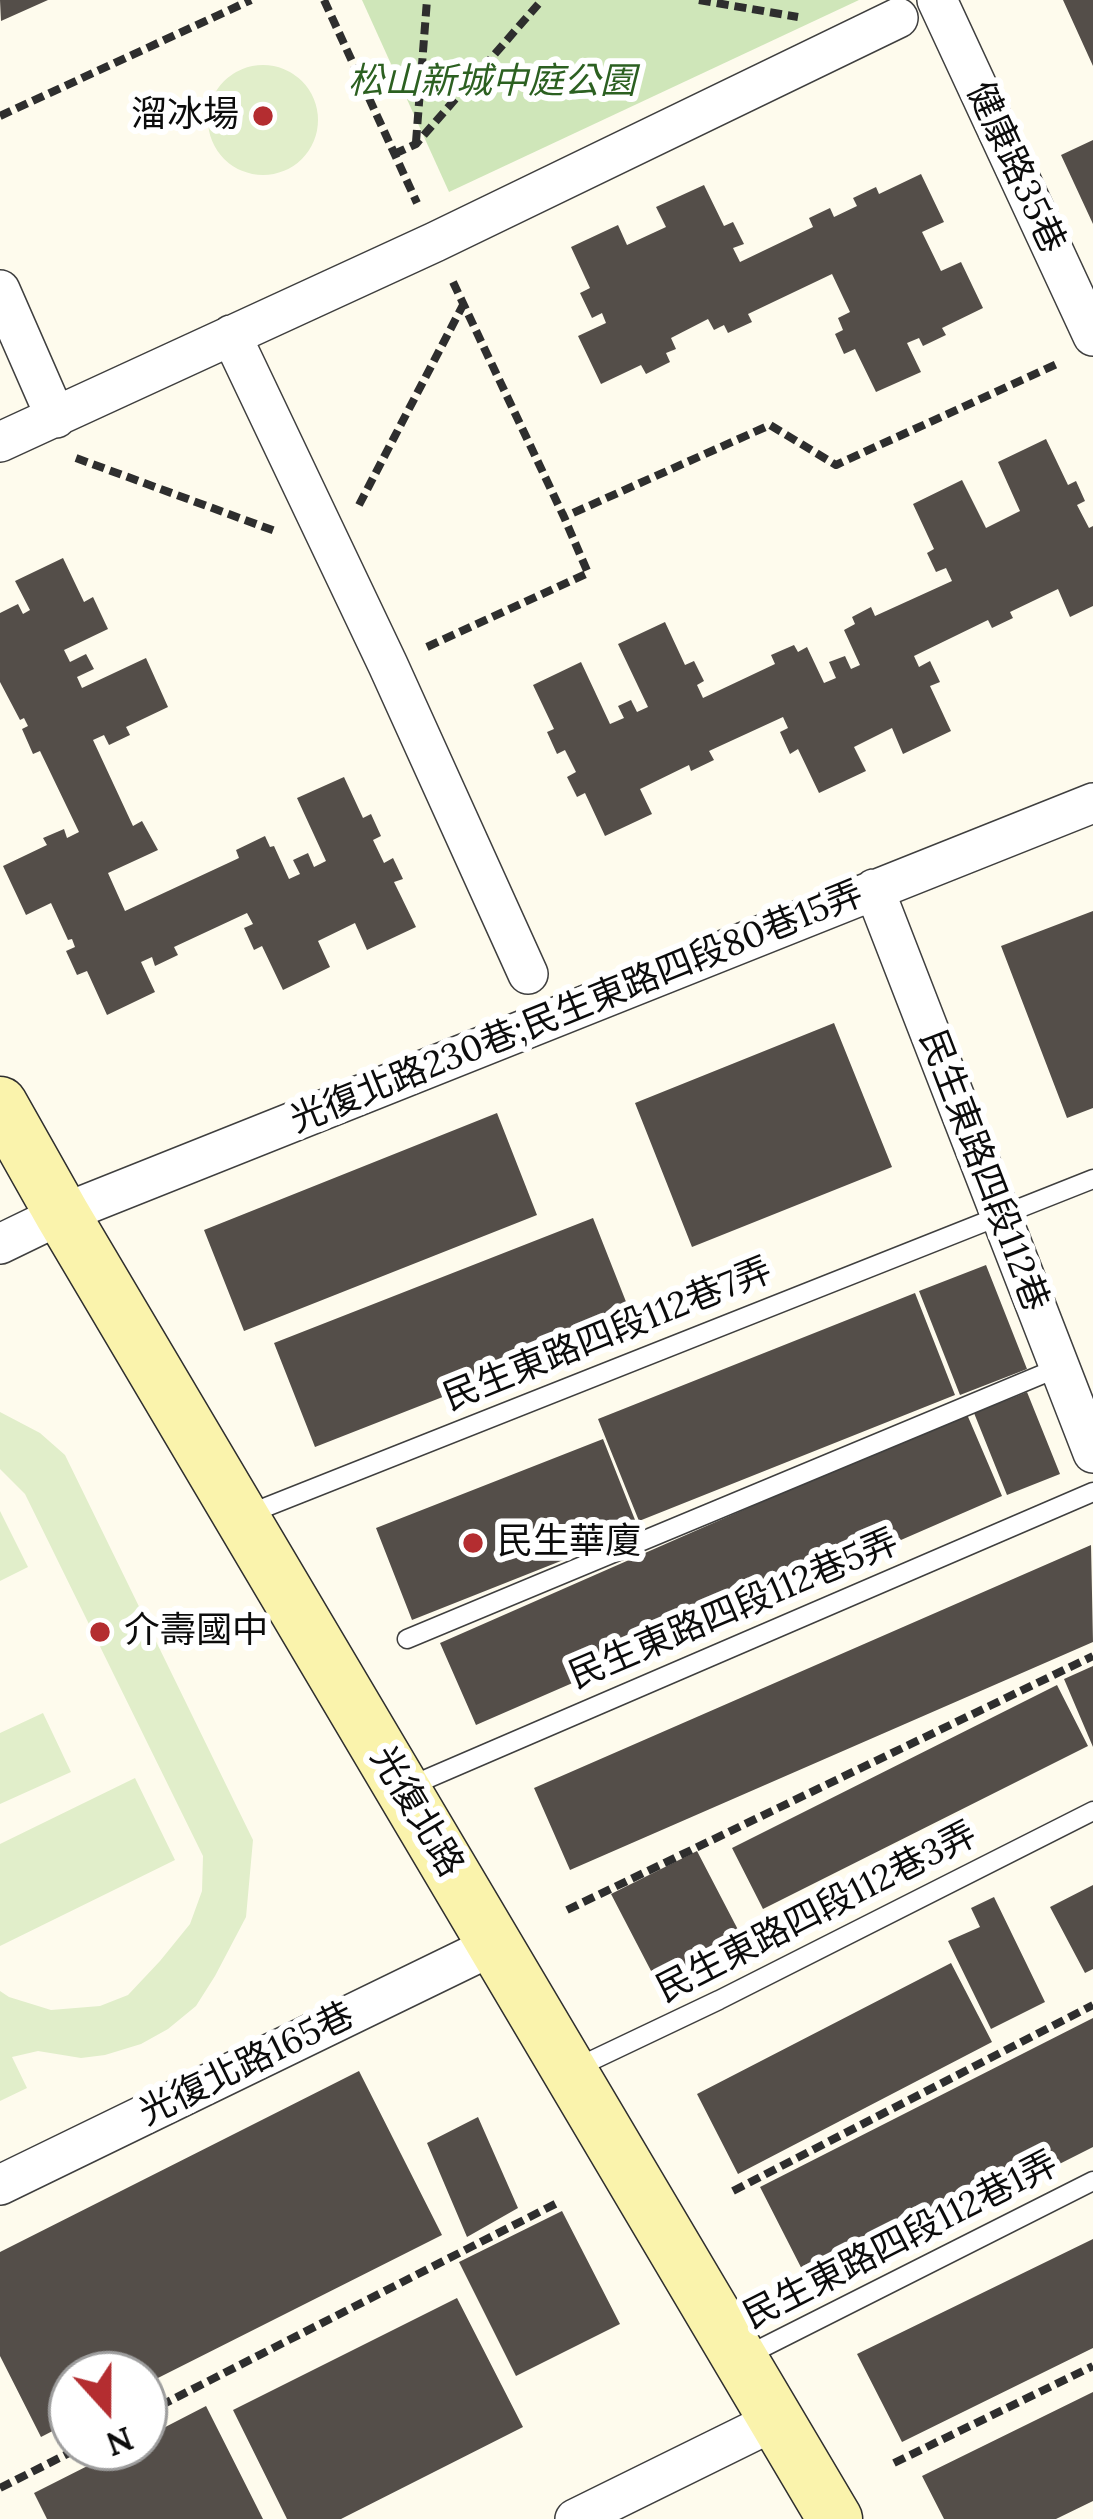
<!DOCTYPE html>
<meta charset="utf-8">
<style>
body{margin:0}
#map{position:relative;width:1093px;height:2519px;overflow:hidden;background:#fefbed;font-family:Lora,serif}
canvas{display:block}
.north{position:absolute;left:48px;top:2351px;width:120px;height:120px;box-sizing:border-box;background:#fff;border:3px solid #9e9e9e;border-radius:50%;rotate:159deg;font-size:33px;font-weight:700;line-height:48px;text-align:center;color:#0c0c0c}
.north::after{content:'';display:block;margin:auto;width:42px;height:54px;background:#b42d30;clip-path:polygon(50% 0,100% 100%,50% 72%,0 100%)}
</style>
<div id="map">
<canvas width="1093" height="2519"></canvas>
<div class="north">N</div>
</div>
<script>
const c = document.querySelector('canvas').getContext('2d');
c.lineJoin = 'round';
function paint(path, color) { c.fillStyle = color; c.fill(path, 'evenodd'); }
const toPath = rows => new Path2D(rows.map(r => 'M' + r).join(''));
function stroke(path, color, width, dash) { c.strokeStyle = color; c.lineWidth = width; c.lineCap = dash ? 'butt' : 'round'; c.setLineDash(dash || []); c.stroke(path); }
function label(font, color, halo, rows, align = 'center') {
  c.font = font + ' Lora,"Noto Sans TC",serif'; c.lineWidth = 12; c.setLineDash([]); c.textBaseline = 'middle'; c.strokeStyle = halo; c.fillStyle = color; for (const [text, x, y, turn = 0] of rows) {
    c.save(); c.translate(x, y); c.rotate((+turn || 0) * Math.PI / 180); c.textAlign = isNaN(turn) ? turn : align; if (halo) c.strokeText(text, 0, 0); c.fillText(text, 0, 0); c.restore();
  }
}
paint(toPath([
 [362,0,859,0,449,192]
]), '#cfe6b9');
paint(toPath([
 '208 120a55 55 0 1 1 110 0a55 55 0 1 1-110 0Z',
 [0,1412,40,1433,65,1455,253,1840,246,1917,215,1976,196,2006,168,2029,141,2044,105,2055,81,2058,38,2051,12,2057,27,2088,0,2101,0,1991,9,1997,51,2010,100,2006,128,1995,160,1961,190,1924,202,1891,203,1856,25,1494,0,1469],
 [0,1511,28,1567,0,1581],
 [43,1713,71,1772,0,1804,0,1733],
 [135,1778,175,1860,0,1946,0,1844]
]), '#e1eeca');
paint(toPath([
 [0,0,48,0,1,21],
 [1063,0,1093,0,1093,66],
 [1093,140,1093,224,1061,155],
 [921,174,944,222,922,232,941,271,961,262,983,308,942,328,946,335,923,346,919,338,907,343,921,372,876,392,855,349,844,354,835,334,843,330,838,318,850,312,832,274,748,314,752,322,728,333,724,325,714,330,708,319,671,338,676,349,666,353,670,362,646,374,641,365,601,384,578,336,606,323,602,313,592,318,580,293,590,288,571,247,618,225,627,245,666,227,656,207,704,185,724,226,733,222,744,244,733,248,740,262,813,227,809,218,830,208,834,217,857,206,853,198,876,187,879,194],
 [1046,439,1068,485,1076,481,1085,501,1077,505,1089,528,1093,526,1093,606,1070,617,1058,589,1010,612,1013,618,992,628,988,620,914,656,919,667,930,661,940,682,930,686,951,731,903,754,892,728,854,747,866,771,819,793,798,749,790,754,780,732,788,728,783,717,709,751,714,760,691,771,689,765,640,789,652,814,605,836,585,793,577,797,567,777,576,772,565,750,557,754,547,732,554,729,533,685,581,662,610,724,624,718,618,706,631,700,637,712,648,707,618,644,665,622,685,665,694,661,704,681,697,685,703,698,775,664,771,655,794,645,798,652,807,647,824,683,836,678,829,662,845,656,851,669,860,665,844,630,855,624,852,617,871,607,875,616,952,581,946,568,936,572,927,553,934,549,913,504,962,480,986,528,1020,511,998,462],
 [63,558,84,602,93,597,108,629,64,650,70,662,86,654,94,669,77,677,82,688,146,658,168,707,126,727,130,735,109,745,104,735,93,740,133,826,142,821,158,850,108,873,125,911,239,858,236,850,265,836,270,847,274,846,289,879,300,874,293,860,308,853,314,867,326,861,297,798,344,777,363,818,371,814,381,836,373,840,384,863,393,858,403,879,394,882,416,927,367,950,355,923,318,941,330,967,283,990,262,946,254,950,244,928,253,924,247,913,174,947,178,955,155,966,152,957,141,962,155,992,107,1015,87,971,77,975,66,951,75,947,72,939,68,940,51,903,26,915,3,866,47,845,43,838,64,829,67,838,79,832,40,751,33,754,22,729,28,726,24,718,20,720,0,682,0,613,18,604,23,614,30,610,15,581],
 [1093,911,1093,1108,1067,1118,1001,946],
 [834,1023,892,1167,692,1247,635,1103],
 [497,1113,537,1215,244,1331,204,1230],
 [593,1218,634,1322,315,1447,274,1343],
 [986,1265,1027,1369,960,1395,919,1291],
 [915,1293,955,1395,639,1521,598,1419],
 [1027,1392,1060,1474,1007,1495,974,1413],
 [966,1412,1002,1496,476,1725,440,1643],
 [603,1439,639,1530,412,1620,376,1528],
 [1091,1545,1093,1642,570,1870,534,1788],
 [1093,1666,1093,1747,1064,1679],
 [1057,1685,1088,1746,763,1909,732,1848],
 [697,1851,747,1947,662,1992,611,1894],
 [1093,1885,1093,1969,1085,1973,1050,1907],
 [994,1897,1045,2002,991,2029,948,1941,980,1927,971,1908],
 [951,1963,992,2042,738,2174,697,2094],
 [1093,2018,1093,2147,812,2289,760,2187],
 [359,2071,442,2235,144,2385,144,2375,72,2375,72,2421,41,2437,0,2356,0,2252],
 [478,2117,518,2208,467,2237,427,2143],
 [562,2211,620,2324,516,2376,459,2262],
 [1093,2239,1093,2348,902,2442,857,2354],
 [457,2298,523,2427,341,2519,287,2519,233,2410],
 [1093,2392,1093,2501,1056,2519,944,2519,922,2476],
 [206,2406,263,2519,47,2519,34,2493,125,2447,144,2447,144,2438]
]), '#544e49');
const lane = toPath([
 [246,1515,1093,1179],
 [407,1639,1060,1367],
 [408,1787,1093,1492],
 [576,2068,719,2000,1093,1811],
 [744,2357,1093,2181]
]);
const street = toPath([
 [937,0,1093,336],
 [0,290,56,418],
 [231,335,388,665,528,974],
 [0,442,435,242,898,18],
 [874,889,1093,1453],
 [0,1244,62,1214,1093,803],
 [0,2185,494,1945],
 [575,2519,776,2420]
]);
const secondary = toPath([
 [0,1104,62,1214,835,2519]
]);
stroke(lane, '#3f3f3f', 21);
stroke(street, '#3f3f3f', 42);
stroke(secondary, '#2e2e2e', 57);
stroke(toPath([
 [324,0,417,203],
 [699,0,798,17],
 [0,116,251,0],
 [416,142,427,0],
 [394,154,416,144,542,0],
 [453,282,564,517,770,425,836,465,1059,363],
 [76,458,275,531],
 [359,505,463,305],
 [427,647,588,573,564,517],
 [567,1910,1093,1656],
 [733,2191,1093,2005],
 [144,2414,559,2202],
 [894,2463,1093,2366],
 [0,2488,81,2447]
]), '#2e2e2e', 8, [12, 6]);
stroke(lane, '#fff', 18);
stroke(street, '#fff', 39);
stroke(secondary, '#faf3ac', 54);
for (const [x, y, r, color] of [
 [263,116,12,"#b42d30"],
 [473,1543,12,"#b42d30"],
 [100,1632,12,"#b42d30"]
]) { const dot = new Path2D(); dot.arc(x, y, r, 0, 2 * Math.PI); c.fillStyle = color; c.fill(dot); stroke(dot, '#fff', 4.5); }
label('italic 36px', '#2c6021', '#fff', [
 ["松山新城中庭公園",492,83]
]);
label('36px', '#0c0c0c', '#fff', [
 ["溜冰場",239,116,"right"],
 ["民生華廈",497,1543],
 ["介壽國中",124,1632]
], 'left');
label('36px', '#0c0c0c', '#fff', [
 ["健康路35巷",1015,168,65],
 ["光復北路230巷;民生東路四段80巷15弄",577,1008,-22],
 ["民生東路四段112巷",983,1171,69],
 ["民生東路四段112巷7弄",608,1335,-22],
 ["民生東路四段112巷5弄",734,1610,-23],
 ["光復北路",416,1812,59],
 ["民生東路四段112巷3弄",817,1913,-27],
 ["光復北路165巷",247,2065,-26],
 ["民生東路四段112巷1弄",901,2241,-27]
]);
</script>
